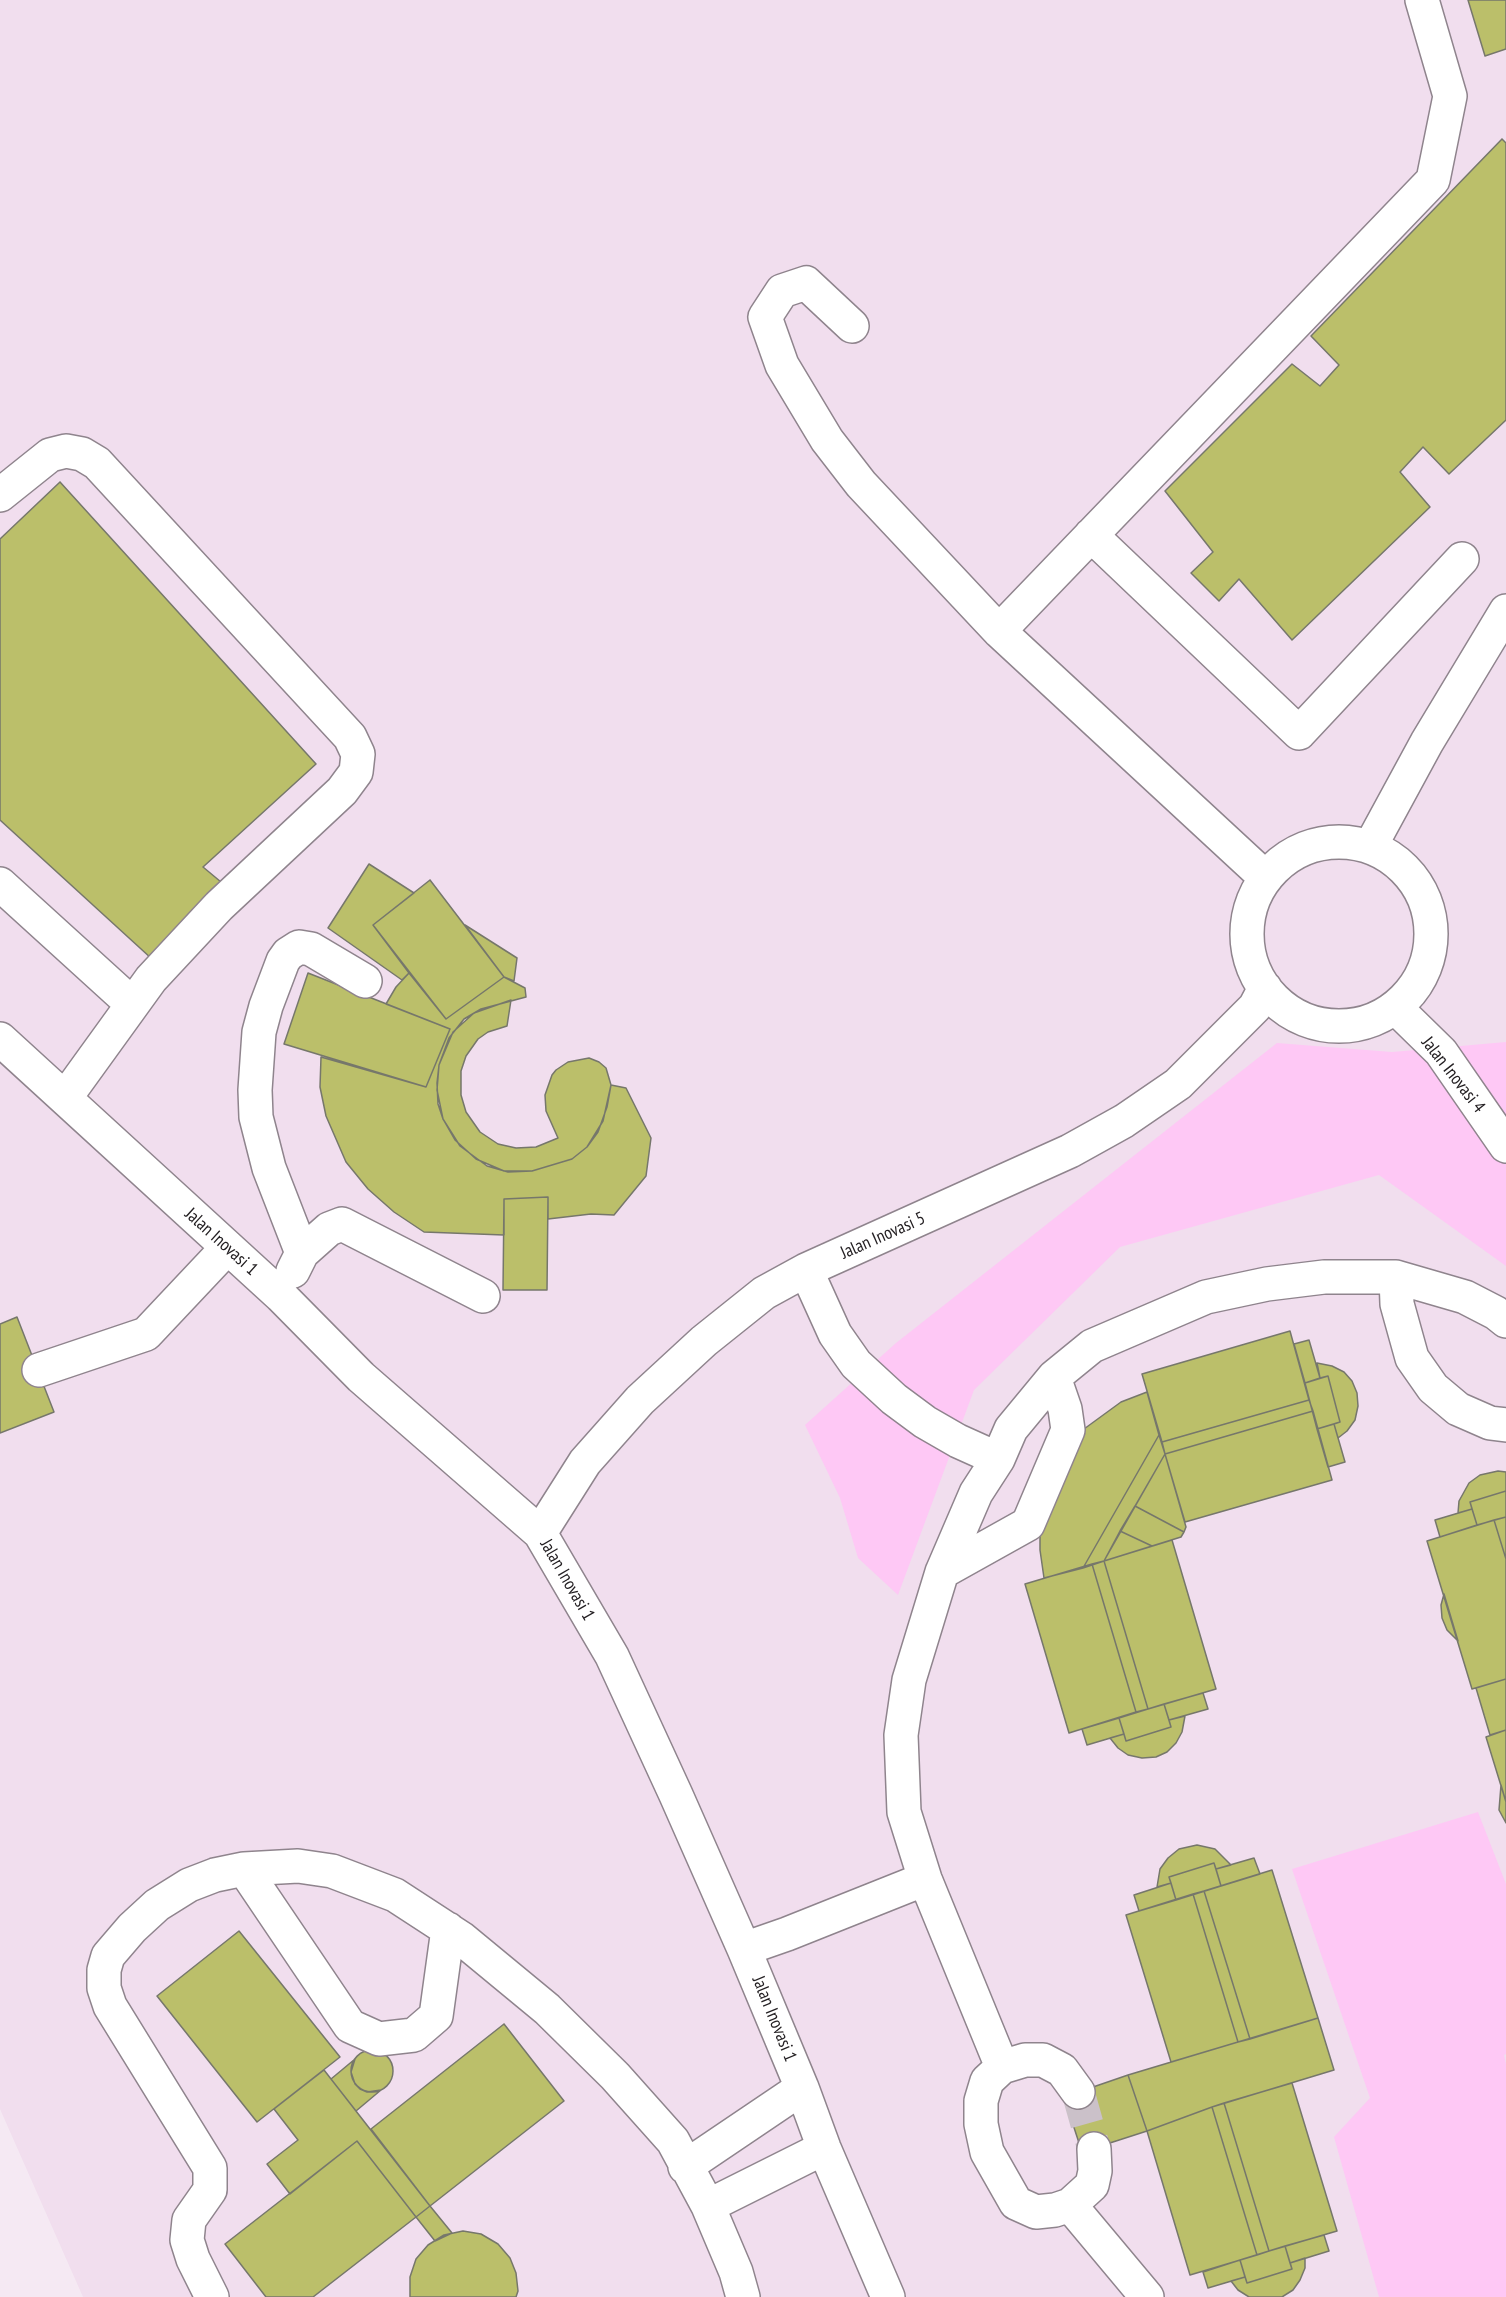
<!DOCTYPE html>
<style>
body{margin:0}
canvas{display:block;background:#f5e9f3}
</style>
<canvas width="1506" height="2297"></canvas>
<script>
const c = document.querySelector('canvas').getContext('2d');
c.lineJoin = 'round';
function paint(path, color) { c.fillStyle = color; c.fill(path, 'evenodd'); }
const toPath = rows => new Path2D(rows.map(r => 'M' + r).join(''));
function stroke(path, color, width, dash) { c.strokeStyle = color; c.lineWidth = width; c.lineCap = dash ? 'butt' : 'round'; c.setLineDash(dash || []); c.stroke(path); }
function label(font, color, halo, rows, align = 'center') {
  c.font = font + ' "PT Sans Narrow",sans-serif'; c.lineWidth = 4.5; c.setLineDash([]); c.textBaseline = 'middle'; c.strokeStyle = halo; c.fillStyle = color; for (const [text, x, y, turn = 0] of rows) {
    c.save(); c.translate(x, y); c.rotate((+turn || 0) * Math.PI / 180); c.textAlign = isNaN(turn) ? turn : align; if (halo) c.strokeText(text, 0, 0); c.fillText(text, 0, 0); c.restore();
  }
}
paint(toPath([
 [0,0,1506,0,1506,2297,83,2297,0,2109]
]), '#f1deee');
paint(toPath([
 [1506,1042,1506,1266,1379,1175,1120,1247,974,1390,898,1595,858,1558,840,1498,805,1425,896,1343,1277,1043,1392,1052],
 [1478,1812,1506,1884,1506,2054,1504,2055,1506,2064,1506,2297,1379,2297,1334,2137,1370,2098,1292,1869]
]), '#fec8f5');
const building = toPath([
 [1468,0,1506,0,1506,49,1485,56,1468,0],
 [1502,139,1506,143,1506,420,1449,474,1423,447,1400,472,1430,507,1292,640,1239,579,1219,601,1191,573,1213,552,1165,491,1292,364,1320,386,1339,365,1311,336,1502,139],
 [60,482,316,764,203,867,221,882,152,959,0,820,0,539,60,482],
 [369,864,414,893,373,925,409,973,402,980,328,928,369,864],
 [430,880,504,977,446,1019,373,925,430,880],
 [465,925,517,958,514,981,504,977,465,925],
 [308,973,450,1029,426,1087,284,1044,308,973],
 [409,973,446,1019,504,977,525,988,526,997,481,1009,464,1019,449,1038,439,1065,437,1090,443,1119,460,1146,487,1166,508,1172,532,1171,572,1159,587,1147,598,1132,607,1107,611,1085,626,1088,651,1138,646,1176,614,1215,591,1214,548,1219,548,1197,504,1199,504,1235,424,1232,394,1212,368,1189,346,1162,326,1116,320,1087,321,1057,426,1087,450,1029,386,1004,396,987,409,973],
 [511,1000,507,1026,488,1032,478,1039,466,1056,461,1071,461,1095,466,1112,480,1132,498,1144,516,1148,536,1147,558,1138,546,1111,545,1095,552,1075,556,1070,568,1062,589,1058,599,1062,606,1068,611,1085,603,1121,587,1147,572,1159,532,1171,504,1171,476,1159,455,1140,443,1119,438,1104,437,1083,439,1065,453,1032,474,1013,511,1000],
 [548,1197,547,1290,503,1290,504,1199,548,1197],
 [17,1317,54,1412,0,1433,0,1324,17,1317],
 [1290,1331,1309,1400,1162,1442,1142,1374,1290,1331],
 [1309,1340,1320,1378,1305,1383,1294,1344,1309,1340],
 [1317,1363,1332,1366,1344,1372,1352,1381,1357,1393,1358,1406,1355,1420,1347,1431,1338,1438,1334,1424,1340,1422,1328,1376,1320,1378,1317,1363],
 [1328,1376,1340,1422,1317,1429,1305,1383,1328,1376],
 [1147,1392,1159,1435,1083,1568,1044,1578,1040,1550,1040,1521,1084,1429,1121,1402,1147,1392],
 [1309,1400,1313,1411,1165,1454,1162,1442,1309,1400],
 [1313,1411,1332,1480,1185,1522,1165,1454,1313,1411],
 [1334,1424,1345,1462,1328,1467,1317,1429,1334,1424],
 [1159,1435,1165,1454,1104,1561,1083,1568,1159,1435],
 [1165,1454,1186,1527,1184,1532,1135,1506,1165,1454],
 [1498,1471,1506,1472,1506,1491,1470,1502,1472,1509,1458,1513,1459,1501,1469,1483,1480,1475,1498,1471],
 [1506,1491,1506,1517,1477,1525,1470,1502,1506,1491],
 [1135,1506,1184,1532,1181,1537,1152,1546,1120,1531,1135,1506],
 [1472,1509,1477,1525,1440,1537,1435,1520,1472,1509],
 [1506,1517,1506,1559,1494,1520,1506,1517],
 [1494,1520,1506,1559,1506,1679,1472,1689,1427,1541,1494,1520],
 [1120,1531,1152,1546,1104,1561,1120,1531],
 [1172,1540,1216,1689,1148,1709,1104,1561,1172,1540],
 [1104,1561,1148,1709,1136,1712,1092,1564,1104,1561],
 [1092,1564,1136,1712,1069,1733,1025,1584,1092,1564],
 [1444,1594,1458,1641,1447,1630,1442,1618,1441,1605,1444,1594],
 [1506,1679,1506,1730,1490,1735,1476,1688,1506,1679],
 [1203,1693,1208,1709,1169,1720,1164,1704,1203,1693],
 [1164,1704,1171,1727,1126,1741,1119,1718,1164,1704],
 [1185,1716,1182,1732,1176,1743,1167,1752,1156,1757,1142,1758,1128,1755,1118,1748,1110,1738,1124,1734,1126,1741,1171,1727,1169,1720,1185,1716],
 [1119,1718,1124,1734,1087,1745,1082,1729,1119,1718],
 [1506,1730,1506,1802,1486,1737,1506,1730],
 [1501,1785,1506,1802,1506,1823,1499,1810,1501,1785],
 [1197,1845,1215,1849,1231,1865,1216,1869,1214,1863,1169,1877,1171,1883,1157,1887,1160,1869,1168,1858,1179,1849,1197,1845],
 [1254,1858,1260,1874,1221,1886,1216,1869,1254,1858],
 [1214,1863,1221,1886,1176,1900,1169,1877,1214,1863],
 [1272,1870,1318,2018,1250,2039,1204,1891,1272,1870],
 [1171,1883,1176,1900,1139,1911,1134,1895,1171,1883],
 [1204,1891,1250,2039,1238,2042,1193,1894,1204,1891],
 [1193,1894,1238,2042,1171,2062,1126,1915,1193,1894],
 [239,1931,340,2057,257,2122,157,1996,239,1931],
 [1318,2018,1334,2070,1212,2107,1147,2131,1128,2075,1318,2018],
 [504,2024,564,2101,430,2206,371,2129,504,2024],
 '351 2071a21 21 0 1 1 42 0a21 21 0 1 1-42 0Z',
 [355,2059,351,2072,355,2084,360,2089,367,2092,381,2090,356,2111,331,2079,355,2059],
 [324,2070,430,2206,416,2217,357,2141,290,2194,267,2164,298,2140,274,2109,324,2070],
 [1128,2075,1147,2131,1082,2152,1064,2097,1128,2075],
 [1292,2083,1337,2231,1269,2251,1224,2103,1292,2083],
 [1224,2103,1269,2251,1257,2255,1212,2107,1224,2103],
 [1212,2107,1257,2255,1190,2275,1147,2131,1212,2107],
 [357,2141,416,2217,313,2297,266,2297,225,2244,357,2141],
 [430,2206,452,2233,435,2241,416,2217,430,2206],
 [463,2231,481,2234,498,2244,510,2258,516,2273,518,2291,516,2297,410,2297,410,2277,416,2259,428,2245,444,2235,463,2231],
 [1324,2235,1329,2251,1290,2263,1285,2246,1324,2235],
 [1285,2246,1292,2269,1247,2283,1240,2260,1285,2246],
 [1305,2258,1305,2268,1300,2280,1293,2290,1282,2297,1249,2297,1238,2290,1231,2281,1245,2277,1247,2283,1292,2269,1290,2263,1305,2258],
 [1240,2260,1245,2277,1208,2288,1203,2272,1240,2260]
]);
paint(building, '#bbbf6a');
stroke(building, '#76776b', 1.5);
stroke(toPath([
 [1078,2092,1094,2149]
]), '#cbc1c9', 33, [33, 16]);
const minor = toPath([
 [852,326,806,283,782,291,765,317,782,365,827,440,861,484,999,631,1266,878],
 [0,495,50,455,66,451,82,454,97,463,350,737,358,754,356,772,342,791,219,906,151,979,65,1098],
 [1091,535,1299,733,1462,559],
 [999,631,1433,180,1450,96,1422,0],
 '1247 934a92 92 0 1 1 184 0a92 92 0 1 1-184 0Z',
 [1370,847,1427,742,1506,611],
 [0,884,132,1004],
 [1396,1008,1441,1052,1506,1146],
 [0,1039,281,1296,361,1377,540,1533,612,1656,676,1795,744,1949,802,2088,824,2148,888,2297],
 [302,1253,269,1168,256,1117,255,1090,259,1032,266,1006,283,961,288,954,299,947,311,949,365,981],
 [806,1270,835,1334,856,1364,894,1399,925,1422,958,1441,998,1459],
 [293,1271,302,1253,329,1229,342,1224,483,1296],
 [1396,1277,1397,1304,1412,1358,1433,1388,1458,1409,1490,1423,1506,1425],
 [39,1370,146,1334,227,1248],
 [540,1533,585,1462,640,1400,704,1341,764,1293,806,1270,1070,1151,1124,1121,1178,1084,1255,1007,1265,988],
 [942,1572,1028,1524,1068,1430,1065,1409,1054,1377],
 [244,1869,350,2026,379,2039,414,2035,436,2016,448,1929],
 [744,1949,787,1934,925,1879],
 [1002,2067,925,1879,904,1812,901,1735,909,1680,942,1572,976,1493,998,1459,1011,1429,1054,1377,1092,1346,1206,1297,1267,1284,1324,1277,1396,1277,1465,1297,1496,1313,1506,1321],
 [1078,2092,1062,2070,1043,2060,1025,2060,1002,2067,987,2081,981,2101,981,2124,987,2152,1016,2203,1036,2212,1055,2210,1070,2205,1092,2185,1095,2171,1094,2149],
 [685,2167,802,2088],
 [1070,2205,1147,2297],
 [708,2206,824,2148],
 [212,2297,193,2259,187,2240,189,2220,210,2190,210,2168,110,2006,104,1988,104,1970,108,1956,132,1928,157,1905,189,1885,215,1875,244,1869,298,1866,332,1871,395,1895,461,1938,547,2009,615,2076,673,2141,708,2206,736,2272,743,2297]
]);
stroke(minor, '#8f848d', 36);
stroke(minor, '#fff', 33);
label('18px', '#242023', '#fff', [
 ["Jalan Inovasi 4",1453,1075,52],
 ["Jalan Inovasi 5",883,1236,-24],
 ["Jalan Inovasi 1",221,1242,42],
 ["Jalan Inovasi 1",567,1580,60],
 ["Jalan Inovasi 1",774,2019,68]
]);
</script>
